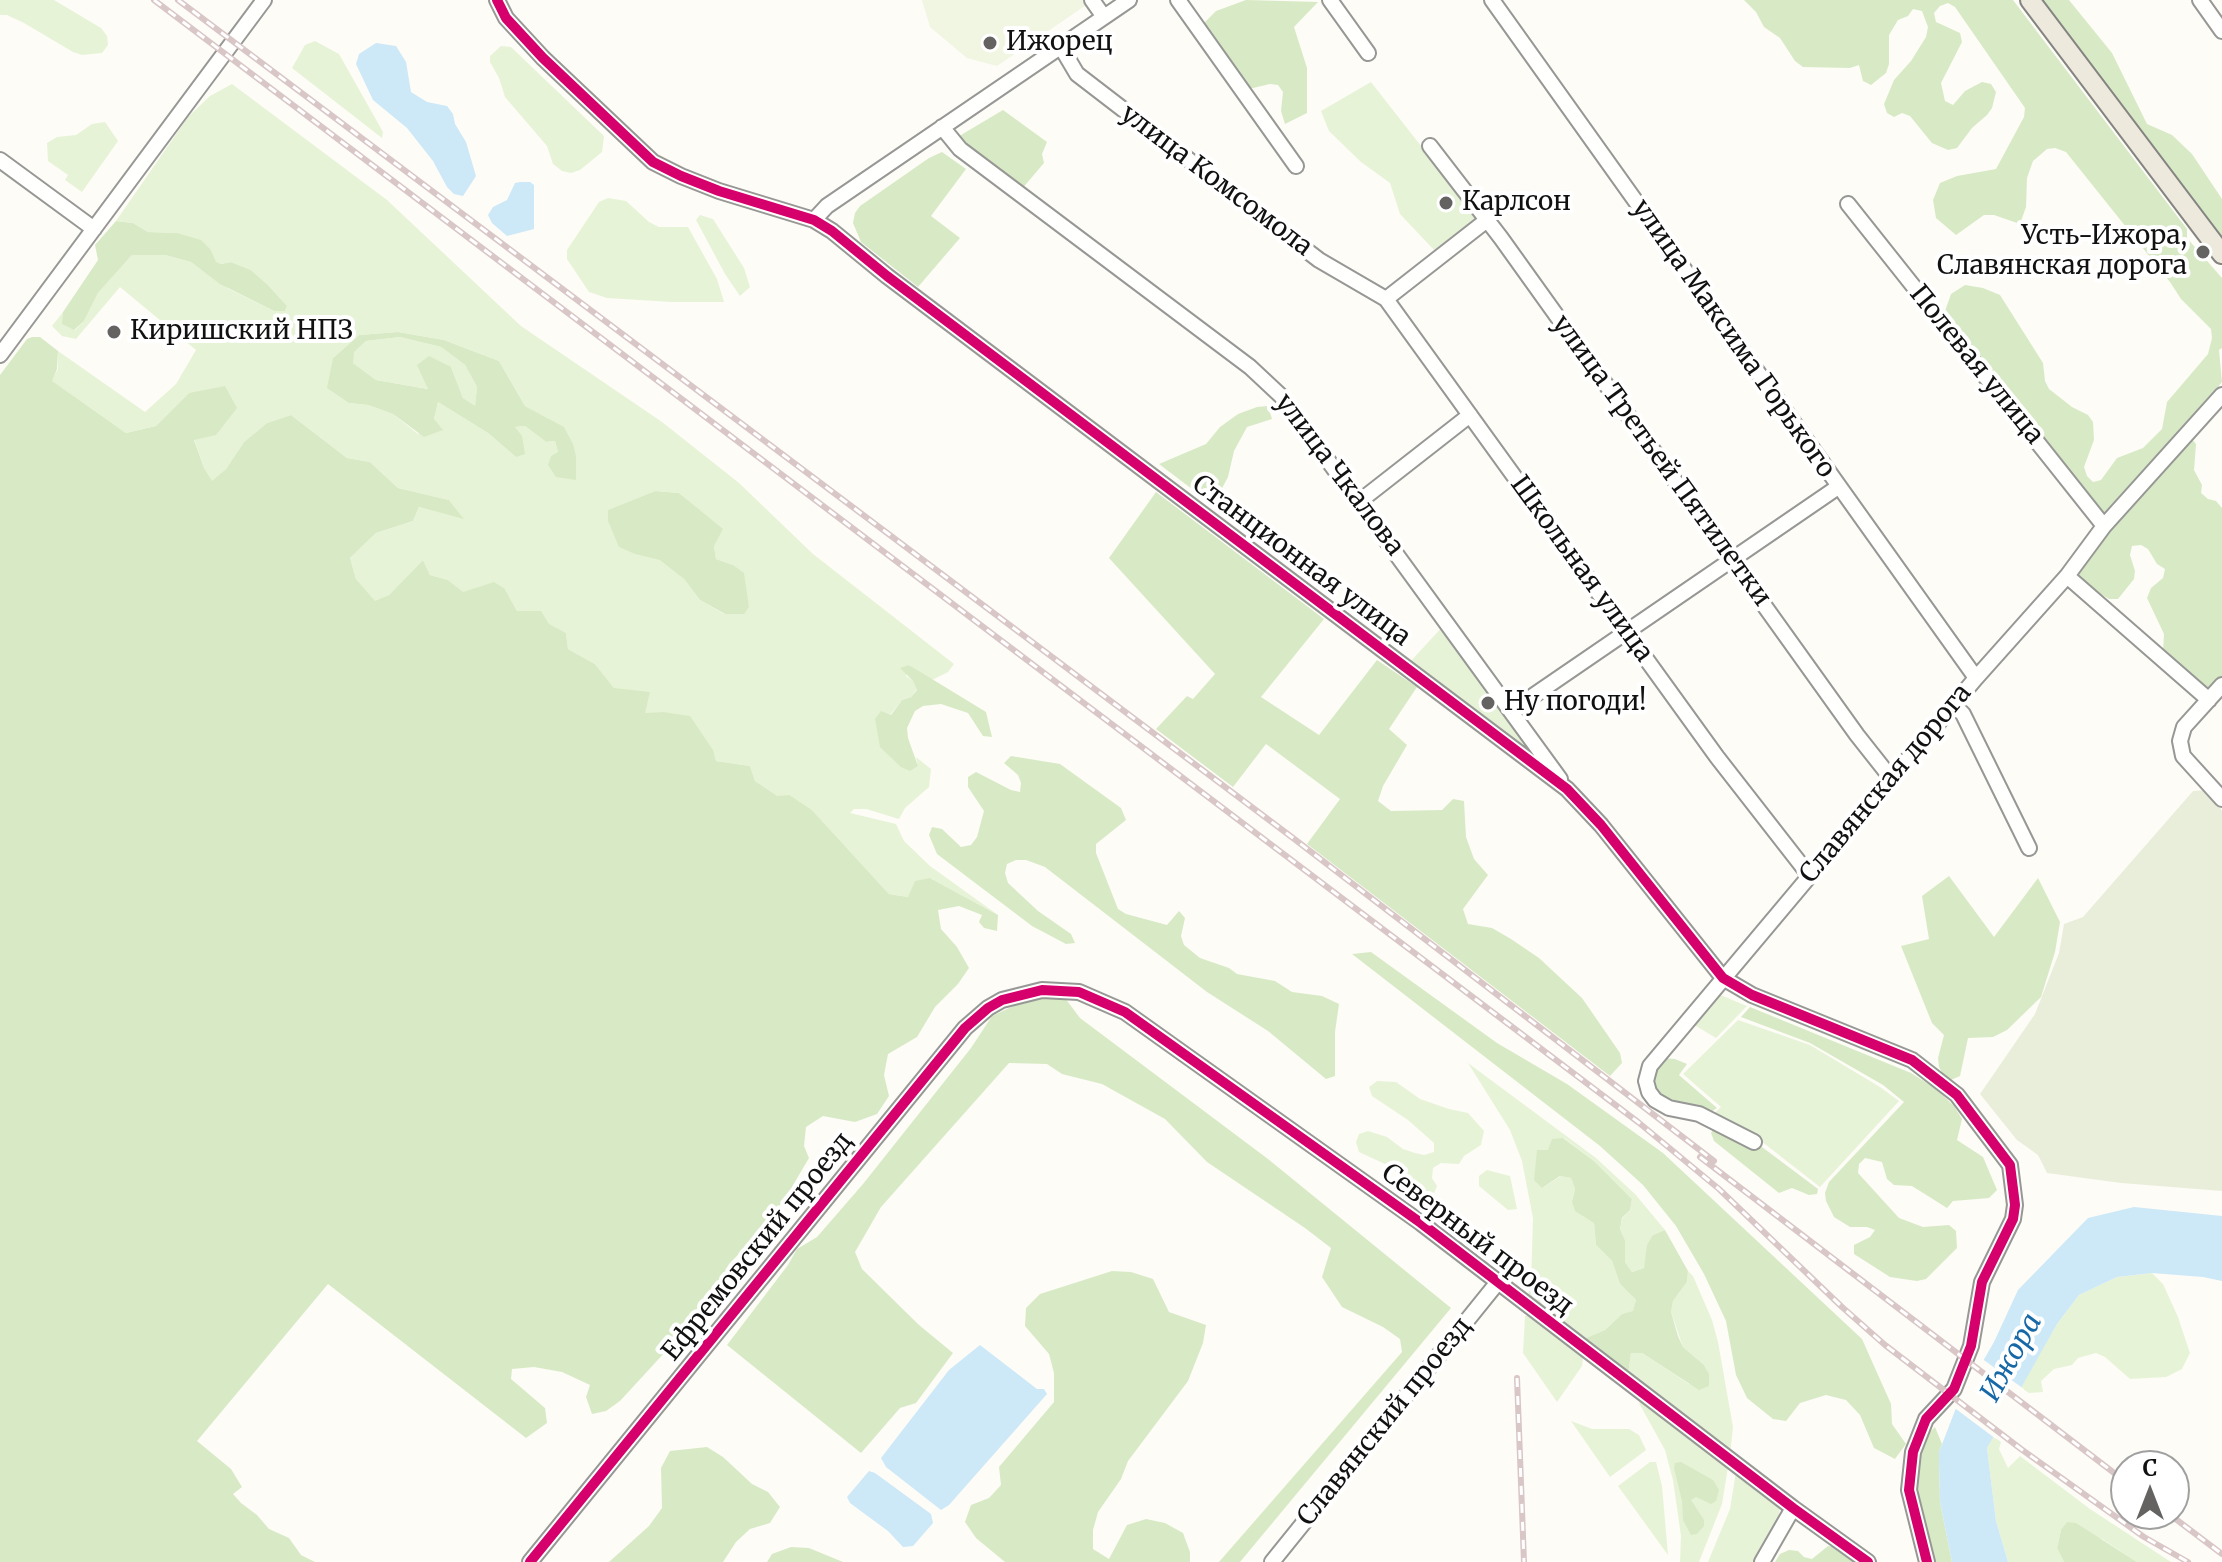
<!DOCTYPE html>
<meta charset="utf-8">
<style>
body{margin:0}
#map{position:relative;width:2222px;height:1562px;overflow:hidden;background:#fdfcf7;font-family:Merriweather,serif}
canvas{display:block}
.north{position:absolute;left:2110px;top:1450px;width:80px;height:80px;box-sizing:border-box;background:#fff;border:2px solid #a0a0a0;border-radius:50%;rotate:0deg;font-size:22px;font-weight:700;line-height:32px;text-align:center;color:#111}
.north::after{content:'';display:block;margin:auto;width:28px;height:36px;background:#646362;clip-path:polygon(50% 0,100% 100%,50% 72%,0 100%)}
</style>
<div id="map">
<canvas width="2222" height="1562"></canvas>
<div class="north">С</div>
</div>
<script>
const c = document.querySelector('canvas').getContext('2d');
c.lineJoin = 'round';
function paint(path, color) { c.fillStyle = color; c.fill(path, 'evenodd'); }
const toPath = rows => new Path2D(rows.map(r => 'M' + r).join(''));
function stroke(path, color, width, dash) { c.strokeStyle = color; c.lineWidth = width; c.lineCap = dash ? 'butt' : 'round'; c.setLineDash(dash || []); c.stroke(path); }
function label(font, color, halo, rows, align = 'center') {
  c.font = font + ' Merriweather,serif'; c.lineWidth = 8; c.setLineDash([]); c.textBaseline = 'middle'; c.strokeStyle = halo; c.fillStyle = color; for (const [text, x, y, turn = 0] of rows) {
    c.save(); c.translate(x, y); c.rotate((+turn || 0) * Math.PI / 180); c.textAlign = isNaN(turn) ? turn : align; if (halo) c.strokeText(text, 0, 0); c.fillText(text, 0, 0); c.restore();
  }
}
paint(toPath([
 [0,0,54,0,101,28,107,36,108,45,102,53,82,55,73,52,24,23,7,15,0,15],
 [315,41,339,54,383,132,382,138,292,68,305,45],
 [501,46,511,47,604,136,602,152,580,170,571,173,562,171,553,164,547,146,505,97,499,78,490,62,490,56],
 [1371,82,1478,219,1434,250,1400,214,1390,183,1361,162,1329,131,1321,111],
 [232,84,387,200,521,326,662,422,739,483,813,554,954,664,948,672,932,680,909,665,906,676,913,681,917,689,911,697,902,700,890,715,918,766,916,757,931,769,929,787,905,808,899,819,866,809,854,809,850,813,896,824,904,841,930,866,998,915,930,878,908,897,889,894,812,810,777,797,755,781,750,766,716,761,712,750,663,712,645,714,614,688,595,664,568,649,566,633,517,611,505,589,463,593,448,580,430,575,423,560,389,595,375,602,356,579,350,558,376,533,413,521,419,507,463,518,449,500,398,488,370,462,347,458,291,415,267,423,244,442,226,469,212,482,204,468,194,439,189,393,156,426,126,433,51,381,58,369,58,351,145,412,176,384,196,350,120,287,76,339,62,336,52,326,63,312,63,324,75,330,84,321,98,293,132,255,165,255,191,262,229,289,274,311,285,311,287,306,268,285,251,270,231,262,221,264,215,262,211,250,177,233,148,232,133,223,116,221,188,117,210,96],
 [398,332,444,340,499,361,525,406,563,427,555,476,558,452,555,441,546,442,525,426,514,427,516,457,488,433,438,402,434,419,418,434,393,414,368,405,349,403,333,358,359,335],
 [655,491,679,493,693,505,714,546,716,559,733,565,744,614,724,614,700,600,684,579,609,510],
 [105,122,118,141,82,192,65,180,68,175,48,161,47,143,57,137,76,135,92,124],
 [608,198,626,201,649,222,659,227,688,227,717,279,724,302,672,302,607,298,589,292,567,259,567,250,599,202],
 [700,215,713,219,744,268,750,287,740,296,725,274,696,220],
 [400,337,441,347,465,365,477,387,475,407,463,398,451,367,429,389,376,380,353,363,353,352,366,341],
 [1444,625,1529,743,1526,746,1521,747,1410,662],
 [1718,994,1747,1006,1716,1038,1691,1023],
 [1738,1020,1810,1045,1880,1087,1899,1101,1820,1187,1761,1141,1711,1116,1721,1107,1683,1074],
 [1468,1063,1596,1158,1635,1194,1665,1230,1653,1235,1644,1268,1632,1272,1625,1262,1625,1240,1620,1229,1622,1219,1630,1210,1632,1199,1594,1161,1564,1138,1542,1188,1561,1176,1571,1178,1575,1189,1572,1200,1594,1223,1596,1245,1612,1261,1620,1284,1636,1300,1634,1311,1622,1314,1605,1330,1581,1340,1527,1297,1531,1286,1533,1218,1522,1161,1510,1130],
 [1377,1081,1396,1082,1420,1099,1449,1109,1468,1113,1484,1131,1481,1145,1464,1156,1459,1164,1441,1163,1433,1168,1432,1178,1437,1186,1433,1196,1423,1194,1387,1165,1359,1152,1356,1142,1359,1134,1368,1131,1387,1137,1403,1149,1415,1153,1424,1155,1434,1152,1434,1143,1408,1120,1372,1096,1369,1087],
 [1487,1170,1510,1176,1517,1209,1508,1210,1479,1186,1479,1176],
 [1688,1271,1693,1276,1712,1320,1718,1342,1733,1427,1730,1455,1628,1375,1631,1353,1642,1353,1689,1384,1703,1364,1683,1347,1671,1312,1673,1301,1687,1282],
 [2152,1273,2163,1284,2178,1317,2190,1353,2182,1369,2166,1377,2130,1379,2105,1357,2096,1353,2078,1358,2072,1365,2054,1369,2041,1381,2043,1392,2029,1393,2020,1387,2057,1324,2079,1295,2117,1277],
 [1533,1315,1583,1358,1582,1366,1557,1402,1523,1353,1525,1316],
 [1641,1401,1728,1467,1722,1504,1699,1562,1680,1562,1681,1536,1673,1480,1665,1450,1639,1403],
 [1571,1421,1592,1429,1629,1429,1639,1435,1646,1450,1610,1477],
 [1993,1436,2001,1442,1999,1449,2008,1468,2020,1456,2090,1509,2171,1562,2137,1562,2102,1539,2061,1530,2057,1548,2064,1562,2008,1562,1996,1521,1987,1448],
 [1650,1462,1656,1462,1662,1486,1668,1555,1618,1486],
 [1736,1472,1777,1505,1780,1509,1777,1524,1753,1562,1708,1562,1730,1509]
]), '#e7f3d7');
paint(toPath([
 [1246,0,1318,2,1294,27,1307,68,1307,113,1285,124,1281,111,1283,92,1278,85,1270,84,1253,88,1245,88,1204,23,1216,11],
 [1744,0,2013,0,2187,229,2187,238,2222,278,2222,348,2219,350,2222,382,2111,512,2101,515,1950,329,1945,311,1951,294,1965,285,1983,288,2000,295,2043,363,2045,381,2049,389,2072,407,2088,415,2093,422,2094,440,2084,467,2087,476,2093,482,2101,480,2117,458,2143,448,2162,429,2167,402,2208,354,2212,338,2211,329,2181,299,2170,282,2066,152,2055,148,2047,149,2033,161,2027,178,2026,207,2020,224,1994,215,1984,215,1956,235,1936,218,1933,200,1940,183,1957,176,1996,169,2024,117,2025,108,1955,7,1948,3,1940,6,1934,13,1936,22,1960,33,1962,42,1941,83,1945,101,1953,105,1965,91,1982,82,1991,84,1996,92,1992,108,1987,115,1972,128,1957,148,1948,150,1932,143,1910,116,1902,113,1894,117,1887,113,1884,104,1894,80,1911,61,1926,37,1928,27,1922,11,1913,9,1908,16,1898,20,1889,35,1889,64,1886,73,1871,85,1863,81,1859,65,1850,68,1803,67,1795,61,1780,38,1764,27,1756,12],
 [2041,0,2069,0,2112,53,2147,124,2172,135,2192,154,2222,199,2222,240],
 [1003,110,1047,142,1042,154,1044,163,1021,190,959,140,961,135],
 [942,152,966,169,931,216,960,238,918,287,861,242,853,223,855,213,860,206,929,158],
 [116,221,133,223,148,232,177,233,201,240,211,250,216,262,221,264,231,262,251,270,268,285,287,306,285,311,274,311,220,284,191,262,165,255,132,255,98,293,84,321,74,330,62,324,63,312,98,260,95,245],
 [398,332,444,340,499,361,525,406,564,427,573,444,576,456,576,480,556,477,548,465,551,456,558,452,555,441,546,442,525,426,515,427,522,436,525,454,516,457,488,433,438,402,434,419,443,430,424,437,393,414,368,405,349,403,327,388,333,358,359,335],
 [400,337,441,347,465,365,477,387,475,406,463,398,451,367,429,356,417,365,428,389,376,380,353,363,354,352,366,341],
 [32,337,40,337,58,351,57,369,52,381,126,433,156,426,189,393,225,386,237,408,216,435,194,440,204,468,212,481,226,469,244,442,267,423,291,415,347,458,370,462,398,488,449,500,464,519,419,507,413,521,376,533,350,558,356,579,375,601,389,595,423,560,430,575,448,580,463,592,494,582,505,589,517,611,541,611,549,624,566,633,568,649,595,664,614,688,650,692,645,713,663,712,690,716,713,750,716,761,750,766,755,781,777,796,789,795,812,810,889,894,908,897,915,881,930,878,998,915,997,931,984,928,979,922,982,915,959,906,938,910,941,929,957,947,969,968,958,984,935,1007,917,1037,888,1054,884,1075,889,1096,877,1114,855,1122,823,1116,806,1127,804,1146,809,1158,786,1197,764,1228,729,1264,713,1300,620,1401,606,1411,592,1414,586,1397,590,1385,562,1372,534,1367,512,1369,511,1379,545,1408,547,1423,526,1438,328,1284,197,1441,231,1469,242,1487,233,1494,241,1503,257,1515,269,1529,289,1538,301,1555,315,1562,0,1562,0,375,27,339],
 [1268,406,1272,419,1247,427,1234,451,1228,477,1213,505,1159,464,1206,444,1220,427,1238,414,1257,407],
 [2191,438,2196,444,2194,470,2202,485,2201,493,2208,499,2216,501,2222,508,2222,679,2209,691,2163,653,2164,634,2147,598,2151,588,2163,578,2165,569,2157,564,2148,549,2141,545,2132,546,2130,555,2135,571,2134,579,2118,599,2109,599,2101,594,2082,580,2077,573,2078,564],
 [655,491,679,493,723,529,714,546,716,559,733,565,744,573,749,607,744,614,725,614,700,600,684,579,660,560,635,554,619,547,608,521,608,510],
 [1156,492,1324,619,1261,697,1319,735,1377,660,1417,687,1389,729,1407,745,1383,786,1378,801,1391,811,1442,810,1453,799,1464,801,1466,837,1474,859,1488,875,1463,909,1468,924,1492,928,1511,939,1539,958,1582,998,1620,1053,1622,1063,1610,1076,1307,844,1340,799,1266,744,1233,787,1156,729,1187,696,1193,699,1215,674,1109,558],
 [909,665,986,712,992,737,983,736,968,713,941,704,923,706,915,711,907,728,908,738,918,766,910,771,901,767,880,747,875,719,881,711,891,715,902,700,911,697,917,690,913,681,900,668],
 [1011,756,1060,764,1121,808,1126,820,1096,844,1096,853,1118,909,1126,914,1167,925,1179,911,1185,918,1181,936,1184,945,1200,958,1229,968,1237,974,1275,981,1292,992,1322,996,1339,1004,1335,1032,1335,1076,1326,1079,1268,1031,1207,992,1045,867,1026,860,1016,860,1007,864,1005,873,1008,883,1038,911,1071,934,1075,943,1066,944,1032,926,937,854,929,835,932,827,942,829,961,847,971,845,977,837,984,811,968,787,968,777,976,772,1011,790,1020,792,1021,783,1018,775,1004,763],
 [1949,876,1994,937,2038,878,2060,922,2055,952,2041,997,2007,1030,1993,1037,1968,1038,1960,1076,1951,1080,1944,1076,1939,1067,1938,1058,1944,1035,1932,1023,1901,946,1929,939,1922,896],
 [1371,952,1497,1043,1567,1084,1663,1153,1862,1339,1891,1404,1892,1424,1906,1444,1895,1459,1874,1448,1860,1415,1846,1400,1826,1395,1800,1403,1786,1421,1773,1419,1747,1398,1736,1375,1726,1321,1704,1274,1676,1226,1643,1185,1600,1146,1352,954],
 [1041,998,1065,998,1080,1018,1268,1159,1451,1308,1240,1562,1219,1562,1402,1352,1400,1339,1383,1327,1342,1307,1322,1277,1331,1248,1305,1228,1207,1162,1165,1119,1102,1084,1062,1074,1047,1064,1009,1063,881,1207,855,1252,862,1269,919,1325,953,1353,916,1403,900,1408,861,1453,727,1345,788,1265,797,1249,817,1237,863,1184,971,1048,992,1016,1020,1003],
 [1750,1007,1911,1073,1935,1088,1954,1106,1962,1119,1957,1140,1983,1157,1997,1190,1989,1198,1953,1201,1947,1208,1912,1186,1894,1185,1887,1179,1882,1162,1865,1158,1859,1164,1858,1173,1899,1218,1923,1227,1949,1225,1956,1231,1957,1248,1926,1279,1917,1281,1890,1277,1854,1254,1854,1245,1870,1237,1875,1230,1867,1227,1850,1227,1834,1217,1826,1201,1825,1193,1829,1182,1904,1102,1883,1085,1810,1043,1741,1017],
 [1662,1058,1675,1059,1687,1064,1679,1075,1717,1108,1708,1114,1672,1104,1653,1093,1653,1077],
 [1713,1130,1744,1146,1762,1147,1818,1189,1817,1194,1809,1195,1792,1188,1779,1193,1714,1141,1711,1133],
 [1563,1138,1594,1161,1632,1199,1630,1210,1622,1218,1620,1229,1625,1240,1625,1262,1632,1272,1644,1268,1647,1245,1653,1235,1665,1230,1688,1271,1687,1282,1673,1301,1671,1312,1678,1336,1683,1347,1703,1364,1709,1374,1709,1386,1699,1390,1642,1353,1631,1353,1628,1375,1581,1340,1605,1330,1622,1314,1633,1311,1636,1300,1620,1284,1612,1261,1596,1245,1594,1223,1575,1211,1572,1201,1575,1189,1571,1178,1560,1176,1542,1188,1534,1180,1537,1150,1548,1150,1552,1139],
 [1112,1271,1131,1272,1153,1279,1169,1312,1206,1325,1203,1343,1188,1381,1128,1461,1121,1479,1098,1512,1093,1530,1093,1549,1109,1559,1127,1525,1146,1519,1165,1523,1183,1533,1190,1552,1190,1562,1005,1562,976,1538,965,1522,971,1505,989,1498,1001,1485,999,1467,1054,1402,1054,1373,1049,1354,1025,1326,1026,1308,1040,1294],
 [1935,1427,1942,1444,1939,1452,1940,1502,1952,1562,1932,1562,1916,1483,1916,1462,1926,1436],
 [707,1447,723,1457,752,1484,768,1492,780,1507,770,1523,750,1529,736,1542,723,1562,609,1562,649,1526,662,1508,661,1468,670,1451],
 [1681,1462,1713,1480,1719,1490,1716,1501,1711,1504,1696,1497,1691,1500,1704,1520,1704,1526,1697,1534,1691,1535,1683,1520,1682,1501,1674,1468,1675,1463],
 [2067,1522,2076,1523,2137,1562,2064,1562,2057,1548,2061,1530],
 [1828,1546,1835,1547,1854,1562,1775,1562,1780,1554,1789,1550,1798,1551,1804,1557,1812,1559],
 [791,1547,809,1548,843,1562,767,1562,772,1554]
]), '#d8eac5');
paint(toPath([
 [2210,790,2222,811,2222,1191,2121,1183,2047,1173,2038,1155,2017,1140,1980,1094,2035,1014,2059,953,2064,924,2083,917,2193,791]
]), '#e9eedb');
paint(toPath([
 [922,0,1087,0,1089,3,997,66,967,58,930,27]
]), '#f0f6e1');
paint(toPath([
 [376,43,396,46,406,62,411,92,427,102,447,106,453,114,455,124,466,142,476,176,463,196,454,194,447,187,433,161,407,128,373,100,356,64,359,54],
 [520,182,530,182,534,185,534,229,507,236,492,223,488,215,493,207,507,200,515,183],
 [2134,1207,2222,1216,2222,1281,2203,1277,2152,1273,2117,1277,2079,1295,2057,1324,1987,1448,1996,1521,2008,1562,1952,1562,1940,1502,1939,1462,1939,1452,1956,1408,1994,1342,2018,1290,2088,1218],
 [980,1345,1037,1389,1044,1389,1047,1394,949,1505,941,1510,886,1467,881,1458,949,1370],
 [869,1471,875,1473,931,1514,933,1523,913,1546,903,1547,888,1531,850,1503,847,1497]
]), '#cde8f7');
paint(toPath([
 [1981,1358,2024,1389,1996,1439,1952,1406]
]), '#fdfcf7');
const minor = toPath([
 [497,0,506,18,543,58,653,162,681,176,719,191,814,220,832,231,887,276,1567,789,1601,825,1723,978,1752,995,1912,1060,1957,1095,2010,1165,2015,1205,2013,1219,1982,1282,1971,1346,1954,1389,1926,1419,1913,1452,1909,1490,1927,1562],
 [1092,0,1104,17],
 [1178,0,1296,166],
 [1330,0,1368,53],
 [1492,0,1976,678],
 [2200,0,2222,31],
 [1061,47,1077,74,1319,260,1386,299,1717,757,1809,875],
 [942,127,960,149,1250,367,1281,396,1560,779],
 [1430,146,1501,238,1857,735,1891,778],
 [0,160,94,229],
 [1848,204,2104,526],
 [814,220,827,206,1129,0],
 [1386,299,1487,220],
 [0,355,264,0],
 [1360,501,1470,415],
 [2067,576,2209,700],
 [2222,685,2184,727,2180,741,2183,756,2222,799],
 [1954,705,1963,714,2029,848],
 [1511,711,1838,487],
 [1754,1142,1699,1114,1669,1108,1655,1100,1649,1092,1646,1081,1650,1066,1976,678,2067,576,2104,526,2222,395],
 [530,1562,965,1028,988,1008,1002,1000,1042,990,1079,992,1125,1012,1421,1223,1793,1508,1868,1562],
 [1272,1562,1498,1282],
 [1762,1562,1793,1508]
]);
const major = toPath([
 [2030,0,2222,254]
]);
stroke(minor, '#979795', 18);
stroke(major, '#858482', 22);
stroke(minor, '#fffffe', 14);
stroke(major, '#ede9dc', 18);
const rail = toPath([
 [154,0,1638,1122,1719,1189,1842,1307,1885,1345,2021,1449,2144,1537,2188,1562],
 [178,0,1293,838,1714,1161],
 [1700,1157,2126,1482],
 [1517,1378,1524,1562],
 [2169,1514,2222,1554]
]);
stroke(rail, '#d9c6c7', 6);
stroke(rail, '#fff', 3, [9]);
stroke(toPath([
 [497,0,506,18,543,58,653,162,681,176,719,191,814,220,832,231,887,276,1567,789,1601,825,1723,978,1752,995,1912,1060,1957,1095,2010,1165,2015,1205,2013,1219,1982,1282,1971,1346,1954,1389,1926,1419,1913,1452,1909,1490,1927,1562],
 [530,1562,965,1028,988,1008,1002,1000,1042,990,1079,992,1125,1012,1421,1223,1793,1508,1868,1562]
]), '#d6006c', 10);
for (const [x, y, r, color] of [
 [990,43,8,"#646362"],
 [1446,203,8,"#646362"],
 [2203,252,8,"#646362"],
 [114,332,8,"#646362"],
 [1488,703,8,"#646362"]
]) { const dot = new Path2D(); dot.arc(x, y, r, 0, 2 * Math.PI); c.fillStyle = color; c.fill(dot); stroke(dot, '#fff', 3); }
label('26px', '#111', '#fff', [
 ["Ижорец",1006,43],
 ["Карлсон",1462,203],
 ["Усть-Ижора,",2187,237,"right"],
 ["Славянская дорога",2187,267,"right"],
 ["Киришский НПЗ",130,332],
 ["Ну погоди!",1504,703]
], 'left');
label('26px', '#111', '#fff', [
 ["улица Комсомола",1216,181,37],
 ["улица Максима Горького",1733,339,55],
 ["Полевая улица",1976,365,51],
 ["улица Третьей Пятилетки",1661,461,54],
 ["улица Чкалова",1339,475,53],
 ["Станционная улица",1301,561,37],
 ["Школьная улица",1581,569,54],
 ["Славянская дорога",1886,784,-50],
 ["Северный проезд",1477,1240,37],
 ["Ефремовский проезд",758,1247,-51],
 ["Славянский проезд",1385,1422,-51]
]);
label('italic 28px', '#1768a6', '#fff', [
 ["Ижора",2012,1358,-61]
]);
</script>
